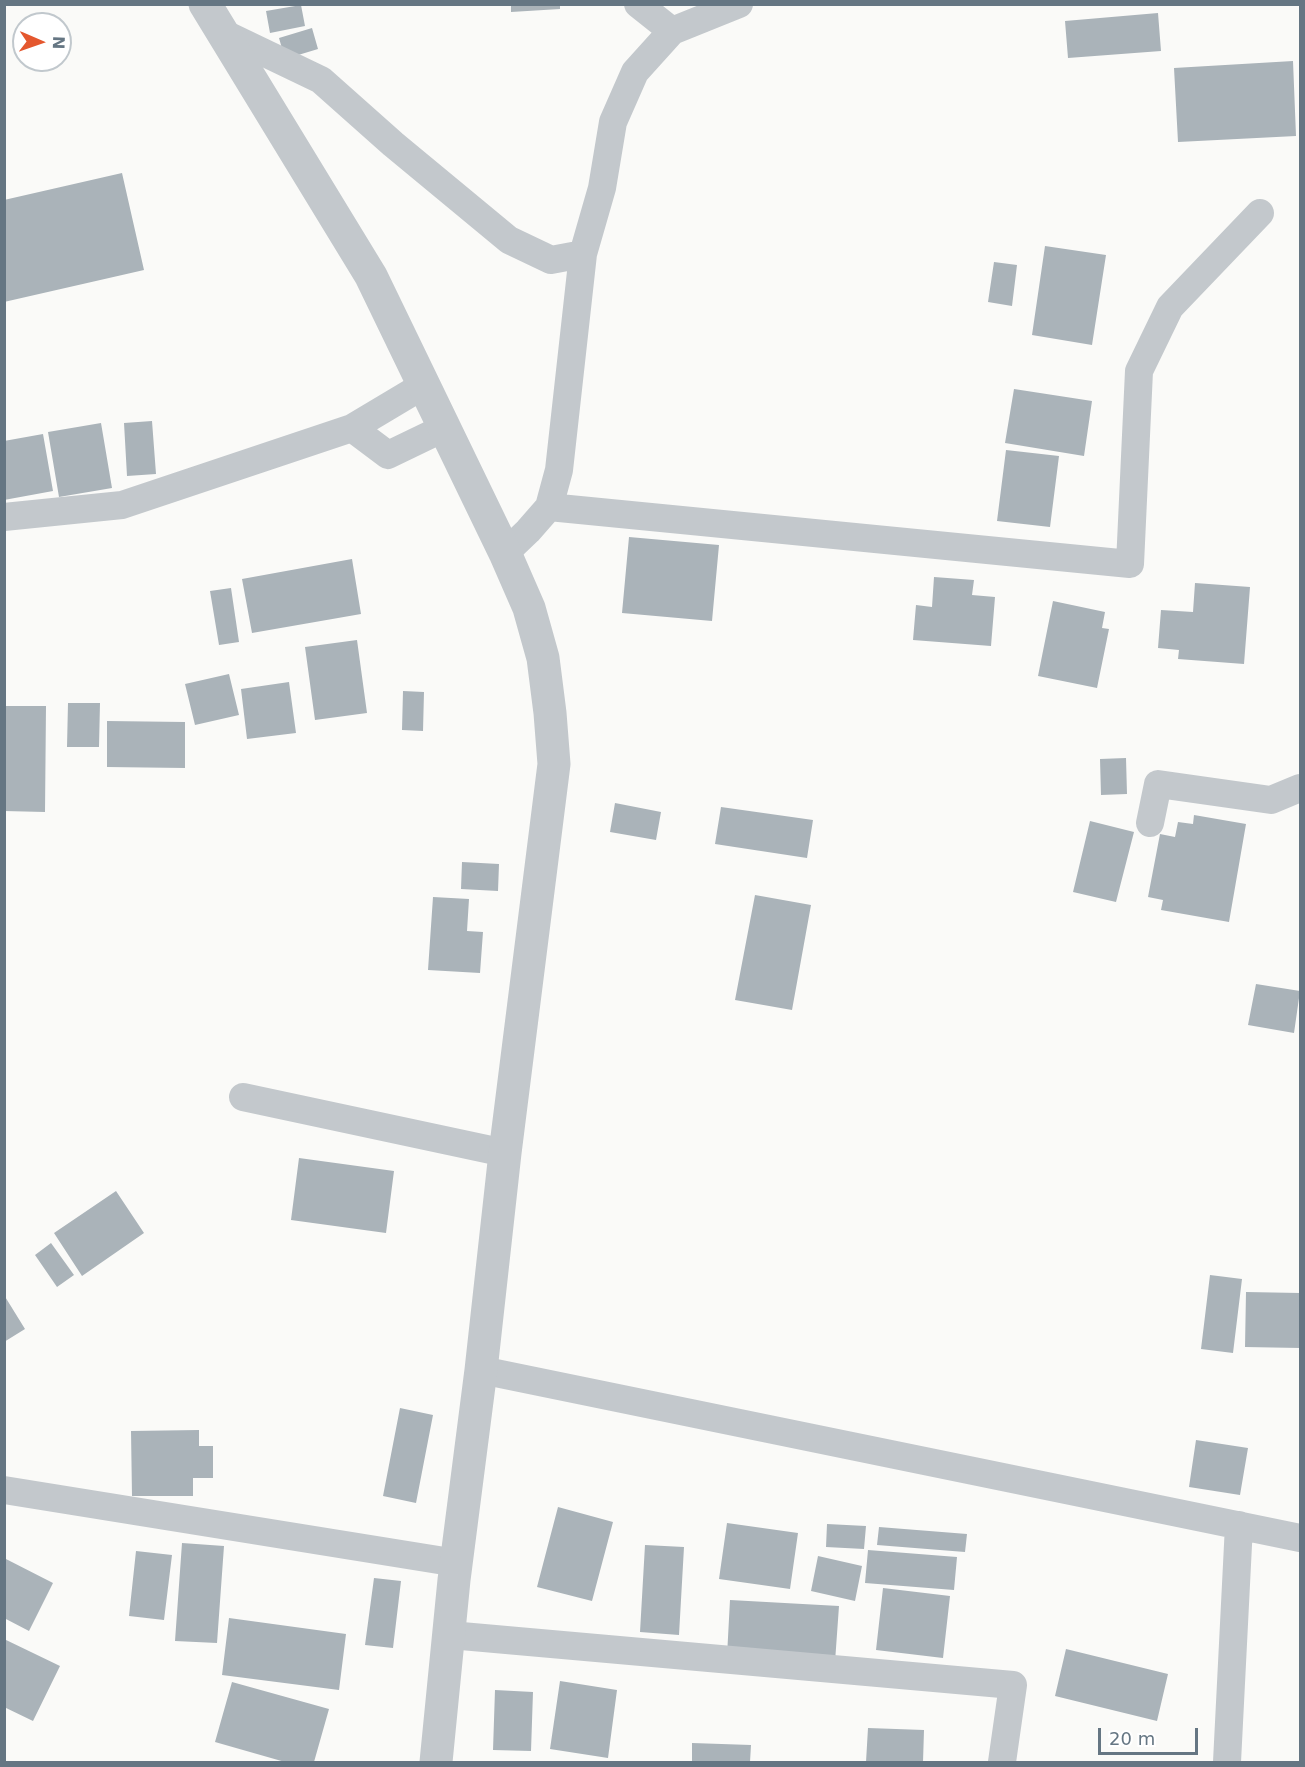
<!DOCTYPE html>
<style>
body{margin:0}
#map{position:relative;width:1305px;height:1767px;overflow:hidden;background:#fafaf8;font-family:"DejaVu Sans",sans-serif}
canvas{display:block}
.frame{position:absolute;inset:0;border:6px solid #657683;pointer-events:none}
.north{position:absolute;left:12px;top:12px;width:60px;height:60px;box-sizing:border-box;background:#fff;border:2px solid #c1c8cd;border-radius:50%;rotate:92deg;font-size:16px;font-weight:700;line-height:24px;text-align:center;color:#657683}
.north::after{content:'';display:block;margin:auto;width:21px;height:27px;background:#e4572e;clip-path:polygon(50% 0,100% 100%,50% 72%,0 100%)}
.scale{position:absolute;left:1098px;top:1728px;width:100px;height:27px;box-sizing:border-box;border:3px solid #657683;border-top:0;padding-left:8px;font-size:18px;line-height:21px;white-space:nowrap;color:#657683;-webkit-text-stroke:4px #fff;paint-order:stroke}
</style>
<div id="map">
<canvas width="1305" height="1767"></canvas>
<div class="frame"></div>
<div class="north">N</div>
<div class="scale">20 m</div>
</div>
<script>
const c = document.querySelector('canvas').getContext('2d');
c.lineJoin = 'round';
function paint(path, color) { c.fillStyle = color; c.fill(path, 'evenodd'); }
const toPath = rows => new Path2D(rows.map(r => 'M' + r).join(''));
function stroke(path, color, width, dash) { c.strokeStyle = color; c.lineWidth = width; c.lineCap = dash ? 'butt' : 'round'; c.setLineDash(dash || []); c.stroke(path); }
paint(toPath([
 [511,4,560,4,560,9,511,12],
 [301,5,305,26,270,33,266,11],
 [1158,13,1161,51,1068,58,1065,21],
 [312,28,318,49,285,59,279,38],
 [1293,61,1296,136,1178,142,1174,68],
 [122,173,144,270,4,302,4,200],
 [1045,246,1106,255,1092,345,1032,335],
 [994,262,1017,265,1012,306,988,302],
 [1014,389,1092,401,1084,456,1005,443],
 [152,421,156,474,127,476,124,423],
 [101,423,112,488,59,497,48,432],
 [43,434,53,491,4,500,4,441],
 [1006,450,1059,456,1050,527,997,521],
 [629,537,719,545,712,621,622,613],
 [352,559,361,614,252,633,242,579],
 [934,577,974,580,972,595,995,597,991,646,913,640,916,605,932,607],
 [1195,583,1250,587,1244,664,1178,659,1179,650,1158,648,1161,610,1193,612],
 [231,588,239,642,219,645,210,591],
 [1053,601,1105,612,1102,628,1109,629,1097,688,1038,676],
 [357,640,367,713,315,720,305,647],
 [229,674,239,715,195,725,185,684],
 [289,682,296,733,247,739,241,689],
 [403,691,424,692,423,731,402,730],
 [68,703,100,703,99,747,67,747],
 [4,706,46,706,45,812,4,811],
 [107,721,185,722,185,768,107,767],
 [1126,758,1127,794,1101,795,1100,759],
 [615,803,661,812,656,840,610,832],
 [721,807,813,820,807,858,715,844],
 [1194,815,1246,824,1229,922,1161,910,1163,900,1148,897,1160,834,1175,837,1178,822,1193,824],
 [1090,821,1134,832,1116,902,1073,892],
 [462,862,499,864,498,891,461,889],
 [755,895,811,905,792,1010,735,1000],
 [433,897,469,899,467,931,483,932,480,973,428,970],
 [1256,984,1300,991,1294,1033,1248,1025],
 [299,1158,394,1171,386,1233,291,1220],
 [116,1191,144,1233,82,1276,54,1233],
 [51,1243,74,1275,57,1287,35,1255],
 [1210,1275,1242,1279,1233,1353,1201,1349],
 [1246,1292,1300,1293,1300,1348,1245,1347],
 [4,1295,25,1329,4,1342],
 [400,1408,433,1415,416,1503,383,1496],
 [199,1430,199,1446,213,1446,213,1478,193,1478,193,1496,132,1496,131,1431],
 [1196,1440,1248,1448,1240,1495,1189,1487],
 [558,1507,613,1522,592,1601,537,1587],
 [727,1523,798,1533,790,1589,719,1579],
 [827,1524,866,1526,864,1549,826,1547],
 [879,1527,967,1534,965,1552,877,1545],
 [182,1543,224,1546,217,1643,175,1641],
 [645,1545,684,1547,679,1635,640,1632],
 [868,1550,957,1557,954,1590,865,1583],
 [136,1551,172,1555,164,1620,129,1616],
 [818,1556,862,1566,855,1601,811,1591],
 [4,1558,53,1583,29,1631,4,1618],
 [374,1578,401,1581,393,1648,365,1645],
 [883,1588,950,1596,943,1658,876,1650],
 [730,1600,839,1606,835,1662,727,1656],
 [229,1618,346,1634,339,1690,222,1675],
 [4,1639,60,1666,33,1721,4,1707],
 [1066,1649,1168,1674,1157,1721,1055,1696],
 [560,1681,617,1690,608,1758,550,1749],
 [232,1682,329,1709,314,1762,285,1762,215,1742],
 [495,1690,533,1692,531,1751,493,1750],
 [868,1728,924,1730,923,1762,866,1762],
 [692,1743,751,1745,750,1762,692,1762]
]), '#aab3b9');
stroke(toPath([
 [638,4,672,31],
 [221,32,321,80,393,144,509,240,551,260,583,254],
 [352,428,424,385],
 [549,507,1130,564,1139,371,1170,307,1260,213],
 [4,517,122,505,352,428,388,455,444,428],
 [505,553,528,531,549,507,559,470,583,254,602,188,613,122,635,72,672,31,739,4],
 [1150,823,1158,784,1271,800,1300,788],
 [243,1097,505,1153],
 [481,1370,1300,1538],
 [4,1490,457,1563],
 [450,1635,1013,1685,1002,1762],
 [1227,1762,1239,1525]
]), '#c3c8cc', 28);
stroke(toPath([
 [205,4,371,276,505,553,529,608,543,658,550,713,554,764,505,1153,481,1370,454,1580,436,1762]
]), '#c3c8cc', 33);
</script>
